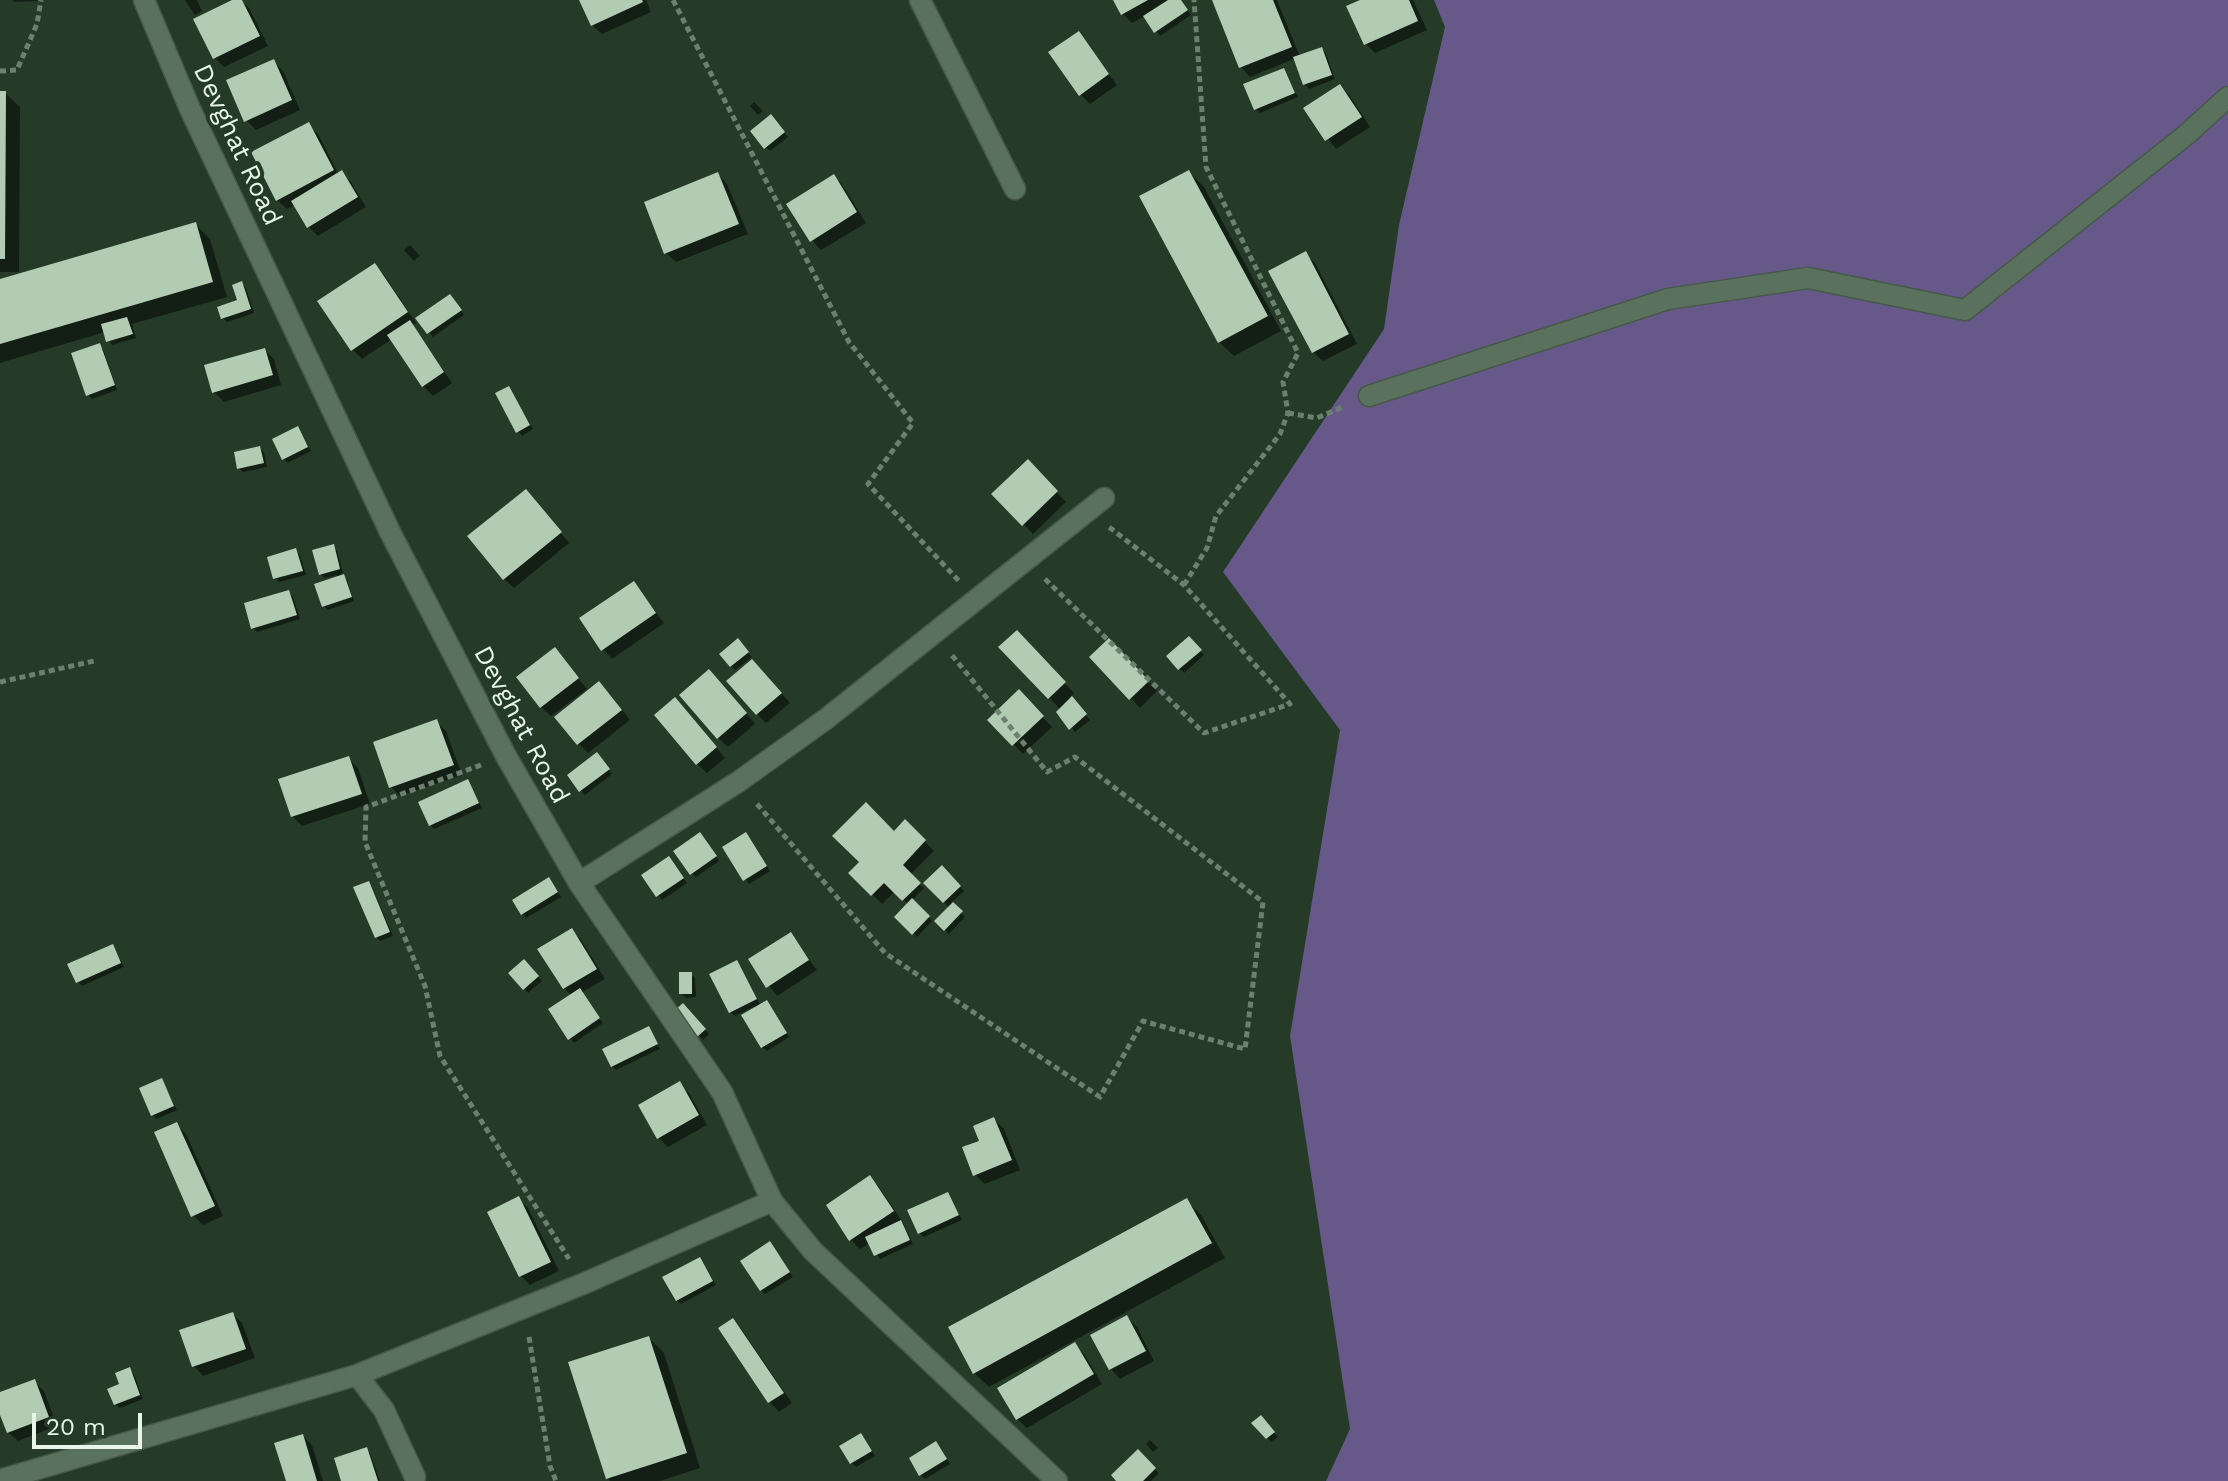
<!DOCTYPE html>
<style>
body{margin:0}
#map{position:relative;width:2228px;height:1481px;overflow:hidden;background:#253b28;font-family:"Work Sans",sans-serif}
canvas{display:block}
.scale{position:absolute;left:32px;top:1413px;width:110px;height:36px;box-sizing:border-box;border:4px solid #e8f5e9;border-top:0;padding-left:10px;font-size:24px;line-height:28px;white-space:nowrap;color:#e8f5e9;-webkit-text-stroke:6px #253b28;paint-order:stroke}
</style>
<div id="map">
<canvas width="2228" height="1481"></canvas>
<div class="scale">20 m</div>
</div>
<script>
const c = document.querySelector('canvas').getContext('2d');
c.lineJoin = 'round';
function paint(path, color) { c.fillStyle = color; c.fill(path, 'evenodd'); }
const toPath = rows => new Path2D(rows.map(r => 'M' + r).join(''));
function stroke(path, color, width, dash) { c.strokeStyle = color; c.lineWidth = width; c.lineCap = dash ? 'butt' : 'round'; c.setLineDash(dash || []); c.stroke(path); }
function label(font, color, halo, rows, align = 'center') {
  c.font = font + ' "Work Sans",sans-serif'; c.lineWidth = 8; c.setLineDash([]); c.textBaseline = 'middle'; c.strokeStyle = halo; c.fillStyle = color; for (const [text, x, y, turn = 0] of rows) {
    c.save(); c.translate(x, y); c.rotate((+turn || 0) * Math.PI / 180); c.textAlign = isNaN(turn) ? turn : align; if (halo) c.strokeText(text, 0, 0); c.fillText(text, 0, 0); c.restore();
  }
}
paint(toPath([
 [1434,0,2228,0,2228,1481,1326,1481,1350,1429,1290,1036,1340,730,1223,572,1384,329,1399,225,1445,27]
]), '#66598a');
paint(toPath([
 [12,0,38,0,38,1,14,2],
 [185,0,197,0,202,11,195,15],
 [237,0,241,0,249,8,268,46,224,67,215,58],
 [581,0,646,0,651,12,602,34,592,25],
 [1115,0,1180,0,1191,15,1160,36,1145,16,1132,23,1122,13],
 [1216,0,1277,0,1300,57,1322,49,1326,53,1335,79,1309,89,1305,84,1296,58,1250,77,1241,67],
 [1365,0,1413,0,1427,30,1375,53,1366,44],
 [1078,33,1117,85,1090,104,1080,94],
 [273,61,283,71,300,110,256,130,246,120],
 [1283,70,1298,97,1260,113,1256,109],
 [1340,86,1350,96,1370,127,1336,149,1306,109],
 [0,93,5,93,20,107,19,272,0,272],
 [754,102,763,111,758,115,750,106],
 [775,121,788,137,770,151,766,147],
 [308,125,318,134,339,175,342,173,351,182,366,207,318,236,309,227,295,205,287,209,277,200],
 [1189,172,1204,187,1281,331,1234,356,1219,342],
 [718,174,727,184,748,234,676,262,666,253],
 [834,176,843,186,866,223,821,250,812,240],
 [195,224,210,239,227,297,132,324,136,338,112,345,105,332,0,363,0,281],
 [410,245,420,256,414,261,404,250],
 [1305,254,1315,263,1357,344,1323,361,1313,352],
 [375,265,384,275,416,323,412,325,452,383,433,396,423,386,392,339,362,359,352,349],
 [242,284,246,288,254,313,227,322,223,318,239,302],
 [454,300,464,315,433,337,418,318],
 [99,345,103,349,117,390,92,399,87,394],
 [264,350,274,359,281,385,224,402,214,392],
 [509,388,533,429,522,436,518,431],
 [298,429,311,451,288,463,283,459],
 [260,448,264,452,267,467,243,472,239,468],
 [1028,462,1066,502,1033,534,994,494],
 [535,501,569,543,514,588,504,579],
 [333,547,337,551,343,573,341,574,347,580,354,601,328,610,324,606,338,578,337,575,325,578,320,574],
 [296,551,300,555,306,575,279,582,275,578],
 [634,583,664,623,612,659,603,649],
 [289,592,293,597,300,619,257,632,253,628],
 [1017,633,1074,693,1070,697,1090,720,1075,732,1061,710,1001,647],
 [1189,638,1204,655,1184,673,1169,656],
 [1109,641,1157,691,1140,708,1092,657],
 [742,645,752,657,735,670,731,666],
 [555,650,587,689,551,716,541,707],
 [762,671,790,703,766,723,757,714],
 [719,681,755,724,728,747,718,738],
 [1019,692,1052,727,1023,754,990,720],
 [609,693,630,720,588,753,578,743],
 [685,709,725,758,707,773,697,764],
 [436,721,446,731,462,775,400,796,391,787],
 [348,758,358,768,370,804,302,826,292,816],
 [601,759,612,774,585,795,581,790],
 [468,782,482,808,434,829,430,825],
 [905,822,934,851,910,875,924,888,912,900,932,921,917,937,897,917,909,905,895,891,882,904,851,873],
 [704,839,719,861,696,877,691,873],
 [750,839,770,871,749,884,725,848],
 [673,863,687,883,662,900,644,876],
 [942,868,964,891,951,903,965,917,949,934,937,921,950,908,926,883],
 [368,883,372,887,393,936,380,941,376,937],
 [553,884,561,897,526,918,522,913],
 [572,930,581,940,605,979,581,993,603,1023,574,1043,570,1038,572,996,564,988],
 [790,934,817,970,777,996,750,960],
 [112,946,124,967,82,986,78,982],
 [524,961,542,981,528,993,511,973],
 [737,962,761,1006,767,1002,771,1007,789,1037,767,1051,762,1047,755,1006,735,1016,730,1012],
 [691,974,695,978,696,997,686,998,681,993],
 [683,1006,709,1034,703,1040,677,1011],
 [649,1029,660,1049,616,1070,612,1066],
 [161,1080,177,1110,157,1119,153,1115],
 [679,1084,689,1093,707,1125,668,1147,659,1138],
 [994,1119,1004,1129,1020,1170,985,1184,975,1175],
 [176,1124,186,1134,223,1216,203,1225,193,1215],
 [870,1178,879,1187,902,1221,913,1244,880,1259,870,1243,860,1249,851,1240],
 [947,1194,962,1220,924,1237,919,1233],
 [519,1199,528,1208,559,1271,530,1285,521,1276],
 [1186,1200,1201,1215,1225,1258,989,1387,974,1373],
 [774,1248,793,1277,765,1294,761,1290],
 [703,1263,716,1285,681,1304,677,1300],
 [233,1314,242,1323,255,1358,203,1376,194,1366],
 [1127,1317,1137,1327,1154,1361,1120,1379,1111,1369,1093,1336],
 [733,1320,742,1330,792,1403,779,1412,770,1402,720,1329],
 [649,1338,664,1353,700,1468,660,1481,610,1481,608,1478],
 [1074,1345,1084,1354,1102,1384,1027,1428,1017,1419],
 [130,1370,134,1374,143,1399,120,1408,115,1404],
 [34,1381,44,1391,57,1426,18,1441,8,1432,0,1409,0,1394],
 [1260,1418,1278,1437,1271,1442,1254,1423],
 [303,1436,312,1445,323,1481,288,1481],
 [865,1440,875,1456,856,1467,851,1463],
 [1150,1440,1158,1448,1153,1452,1146,1444],
 [940,1448,950,1464,925,1479,921,1475],
 [366,1449,370,1453,380,1481,343,1481],
 [1138,1452,1159,1473,1151,1481,1119,1481]
]), '#0007');
paint(toPath([
 [232,0,242,0,260,36,213,59,193,19],
 [579,0,642,0,643,2,591,26],
 [1113,0,1148,0,1121,15],
 [1168,0,1181,0,1188,10,1154,33,1143,16],
 [1212,0,1273,0,1292,47,1239,68],
 [1360,0,1409,0,1418,21,1364,45,1346,6],
 [1079,31,1109,74,1079,96,1048,52],
 [1322,47,1332,75,1303,85,1293,57],
 [274,59,292,100,244,122,226,80],
 [1284,68,1295,93,1254,110,1243,84],
 [1340,84,1362,117,1325,141,1303,108],
 [0,91,6,91,5,259,0,259],
 [771,114,785,132,764,149,750,131],
 [309,122,334,170,276,201,251,152],
 [342,170,358,197,307,228,291,201],
 [1189,170,1268,316,1218,343,1139,196],
 [718,172,739,224,664,254,644,202],
 [834,174,857,212,810,242,786,204],
 [196,222,213,282,0,344,0,279],
 [1306,251,1349,334,1312,353,1268,271],
 [375,263,408,312,351,351,317,301],
 [242,281,251,309,221,319,217,307,237,300,232,285],
 [450,294,462,310,427,334,415,318],
 [127,317,133,334,106,342,101,324],
 [410,320,444,372,422,387,387,335],
 [100,343,115,385,86,396,71,353],
 [265,348,273,375,212,393,204,365],
 [509,386,530,425,516,433,495,393],
 [298,426,308,447,282,460,272,439],
 [260,446,264,463,237,469,234,452],
 [1028,459,1058,491,1022,526,991,494],
 [526,489,562,532,503,580,467,536],
 [334,544,340,569,319,575,312,550],
 [296,548,303,571,273,579,267,557],
 [344,574,352,597,322,607,314,584],
 [634,581,656,613,601,651,579,618],
 [289,590,297,615,251,629,244,603],
 [1017,630,1066,682,1048,699,998,647],
 [1189,636,1202,650,1178,670,1166,656],
 [738,638,749,652,730,667,719,654],
 [1109,638,1149,681,1129,700,1089,657],
 [555,647,579,678,540,708,516,677],
 [752,659,782,693,756,715,726,681],
 [709,669,747,713,717,739,679,695],
 [599,681,622,710,577,745,554,717],
 [1019,689,1044,716,1012,746,987,720],
 [1072,696,1087,714,1069,730,1056,712],
 [675,697,717,747,696,765,654,715],
 [437,719,454,765,389,788,373,742],
 [597,752,610,769,579,792,567,775],
 [349,756,362,794,291,817,278,779],
 [468,779,479,803,429,826,418,802],
 [866,802,894,831,905,819,926,840,903,865,921,883,902,901,884,883,871,896,848,873,859,862,832,836],
 [700,832,717,856,690,875,673,851],
 [746,832,767,866,743,881,722,847],
 [669,856,684,878,656,897,641,875],
 [942,865,961,886,943,903,923,883],
 [549,877,558,892,521,915,512,900],
 [369,881,390,932,375,938,353,887],
 [912,898,930,916,912,935,894,917],
 [953,902,963,911,944,931,934,921],
 [572,928,597,969,563,989,537,949],
 [791,932,809,960,766,988,748,959],
 [113,944,121,963,76,983,67,964],
 [524,959,539,976,523,990,508,973],
 [737,960,757,999,729,1013,709,974],
 [679,972,692,972,692,994,679,994],
 [580,988,600,1018,568,1040,548,1009],
 [767,1000,787,1033,761,1048,741,1015],
 [683,1003,706,1029,697,1037,674,1011],
 [649,1026,658,1044,611,1067,602,1049],
 [162,1078,174,1106,151,1116,139,1088],
 [680,1081,699,1115,657,1139,638,1105],
 [994,1117,1012,1160,973,1176,962,1147,979,1141,973,1126],
 [177,1122,215,1206,191,1217,154,1132],
 [870,1175,894,1211,849,1241,826,1205],
 [948,1192,959,1215,918,1234,907,1210],
 [519,1196,551,1262,519,1277,487,1212],
 [1187,1198,1212,1243,973,1374,948,1327],
 [901,1220,910,1240,874,1256,865,1237],
 [770,1241,790,1272,760,1291,740,1261],
 [700,1257,713,1281,676,1301,662,1277],
 [233,1312,246,1349,192,1367,179,1330],
 [1127,1315,1146,1351,1109,1370,1090,1335],
 [733,1318,784,1393,768,1403,718,1328],
 [649,1336,687,1453,606,1479,568,1362],
 [1075,1342,1094,1374,1016,1420,997,1388],
 [130,1367,140,1395,114,1405,107,1389,119,1384,115,1373],
 [35,1379,49,1417,7,1433,0,1415,0,1392],
 [1261,1415,1275,1432,1266,1439,1251,1423],
 [861,1433,872,1451,850,1464,839,1446],
 [303,1434,317,1481,286,1481,274,1443],
 [936,1441,947,1459,919,1476,909,1458],
 [367,1447,378,1481,341,1481,334,1458],
 [1138,1449,1156,1468,1143,1481,1116,1481,1111,1475]
]), '#b2ccb4');
const lane = toPath([
 [920,0,1015,189],
 [357,1375,384,1410,415,1477]
]);
const street = toPath([
 [144,0,190,109,390,532,506,756,579,883,738,782,826,719,1104,498],
 [1369,396,1668,299,1808,278,1965,310,2186,135,2228,97],
 [579,883,722,1092,772,1201],
 [0,1480,357,1375,585,1283,772,1201,813,1251,1057,1481]
]);
stroke(lane, '#465948', 23);
stroke(street, '#465948', 23);
stroke(toPath([
 [673,0,849,342,913,423,868,484,959,581],
 [0,71,17,70,37,24,41,0],
 [1288,413,1317,418,1345,406],
 [1045,579,1204,733,1290,704,1184,585,1109,527],
 [1184,585,1207,548,1216,516,1280,434,1288,413,1283,382,1298,353,1206,167,1194,0],
 [0,682,94,661],
 [481,765,366,807,365,842,425,986,440,1056,569,1259],
 [757,804,885,953,1100,1097,1143,1021,1245,1049,1263,902,1075,757,1047,772,951,654],
 [529,1337,550,1466,556,1481]
]), '#6d8070', 5, [6, 4]);
stroke(lane, '#5a725d', 20);
stroke(street, '#5a725d', 20);
label('26px', '#e8f5e9', '#253b28', [
 ["Devghat Road",237,145,65],
 ["Devghat Road",521,725,62]
]);
</script>
